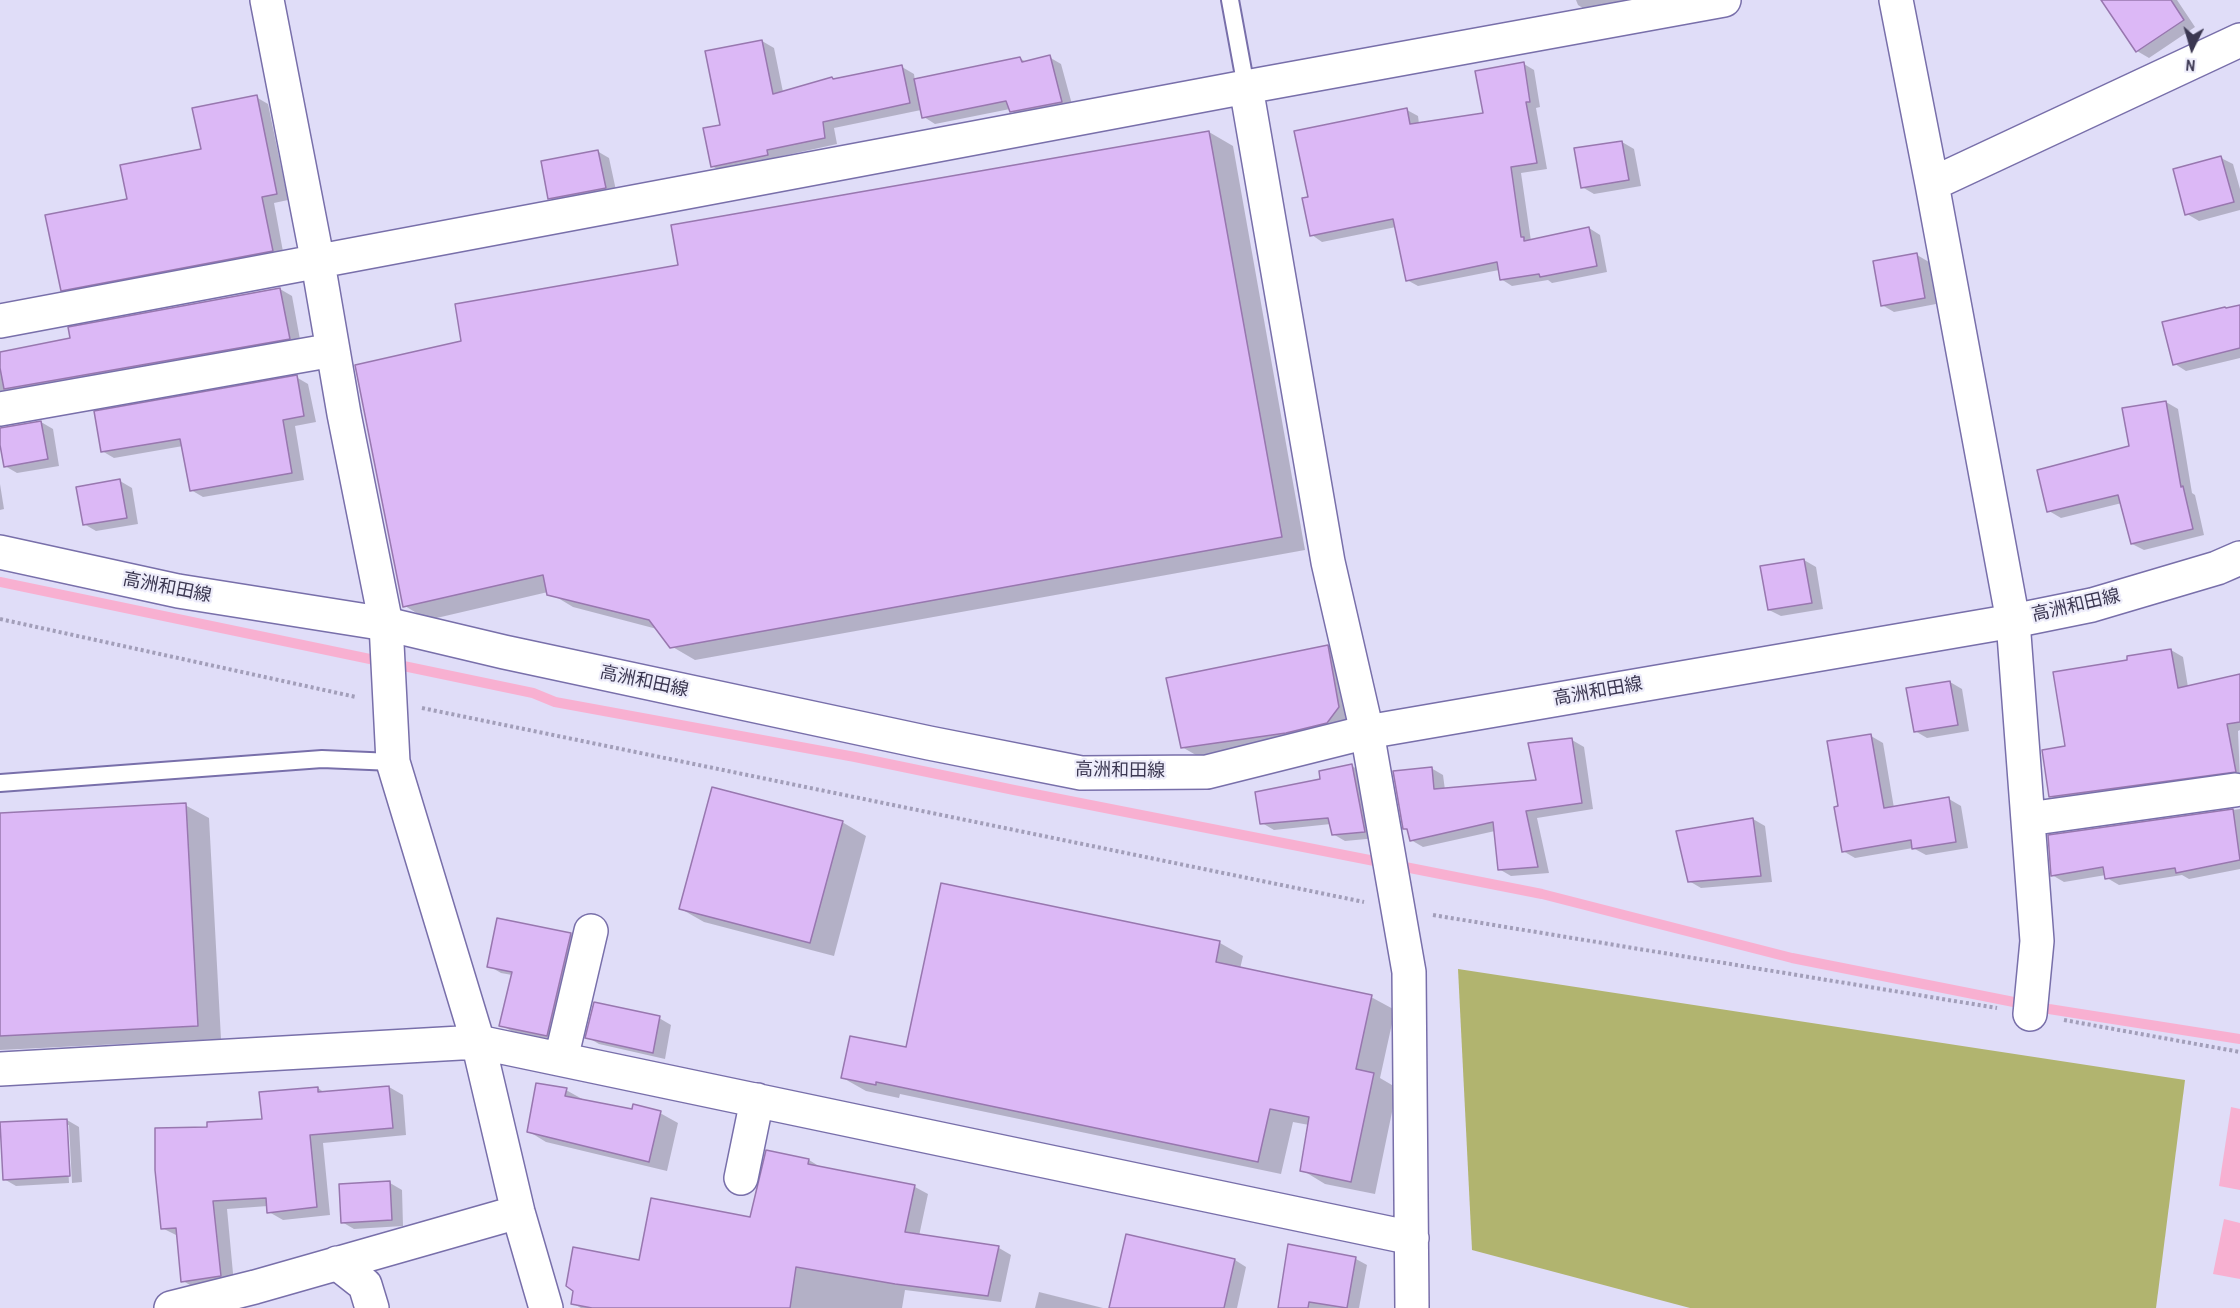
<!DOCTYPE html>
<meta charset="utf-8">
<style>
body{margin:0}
#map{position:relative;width:2240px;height:1308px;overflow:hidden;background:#e0ddf8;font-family:"Archivo Narrow",sans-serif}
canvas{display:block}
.north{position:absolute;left:2162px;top:18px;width:60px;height:60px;-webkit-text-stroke:4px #edecfa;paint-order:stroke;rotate:185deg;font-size:16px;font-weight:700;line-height:24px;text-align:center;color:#3b3751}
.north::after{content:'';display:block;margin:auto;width:21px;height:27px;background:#3b3751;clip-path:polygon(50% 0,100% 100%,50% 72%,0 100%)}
</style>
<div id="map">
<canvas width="2240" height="1308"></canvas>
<div class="north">N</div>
</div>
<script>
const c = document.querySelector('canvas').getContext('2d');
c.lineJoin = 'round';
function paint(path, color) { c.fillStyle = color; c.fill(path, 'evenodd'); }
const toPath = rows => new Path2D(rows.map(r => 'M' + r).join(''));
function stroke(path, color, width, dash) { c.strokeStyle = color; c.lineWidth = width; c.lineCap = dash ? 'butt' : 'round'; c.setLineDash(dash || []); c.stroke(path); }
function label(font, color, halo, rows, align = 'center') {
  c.font = font + ' "Archivo Narrow","Noto Sans JP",sans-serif'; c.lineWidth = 4.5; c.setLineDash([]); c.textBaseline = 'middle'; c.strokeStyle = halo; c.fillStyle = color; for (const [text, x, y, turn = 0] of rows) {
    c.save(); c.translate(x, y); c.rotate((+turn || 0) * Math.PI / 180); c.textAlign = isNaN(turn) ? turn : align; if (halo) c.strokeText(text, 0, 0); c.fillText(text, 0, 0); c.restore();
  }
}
paint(toPath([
 [1458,969,2185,1080,2156,1308,1690,1308,1472,1250]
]), '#b1b46f');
paint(toPath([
 [2231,1107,2240,1109,2240,1190,2219,1186],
 [2224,1219,2240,1223,2240,1279,2213,1274]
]), '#f8b0d1');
paint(toPath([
 [1576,0,1646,0,1589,12,1578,5],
 [2122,0,2177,0,2195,27,2149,58,2137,51],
 [762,41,774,48,783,92,832,78,835,80,902,67,914,74,915,81,1020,58,1027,63,1049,57,1061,64,1073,108,1023,118,1011,111,1010,109,935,124,924,117,921,110,834,128,837,144,778,157,779,161,724,173,712,166,722,126],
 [1524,64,1534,70,1540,107,1536,108,1547,169,1521,173,1531,241,1589,228,1600,235,1607,272,1552,283,1548,280,1512,286,1501,279,1499,270,1418,286,1407,280,1396,227,1322,242,1312,235,1310,198,1407,110,1418,116,1419,124,1484,114],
 [256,97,268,104,288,200,274,203,284,257,74,297,62,290,128,200,203,151],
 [1209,132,1233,146,1305,550,695,660,671,646,657,629,573,607,548,592,428,620,405,606,463,342,680,266],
 [1622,142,1634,149,1641,186,1594,194,1582,187],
 [597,151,609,158,617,195,562,205,550,198],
 [2221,158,2233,164,2240,189,2240,210,2199,221,2187,214],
 [1917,255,1929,262,1936,304,1894,312,1882,305],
 [280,289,292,296,301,345,0,402,0,354,72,339],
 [2240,305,2240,358,2186,371,2175,364,2164,323],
 [296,377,308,384,316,422,295,426,304,480,203,497,191,490,183,446,114,458,102,451],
 [2166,402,2178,409,2192,493,2195,495,2204,535,2144,550,2132,544,2122,503,2061,518,2049,511,2130,447],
 [41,422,53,429,59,466,17,473,5,466,0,428],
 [120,481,132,488,138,524,96,531,84,524],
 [0,484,4,509,0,510],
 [1804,560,1816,567,1823,609,1781,616,1769,610],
 [1328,647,1346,657,1356,718,1201,758,1182,747],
 [2171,650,2183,657,2188,687,2240,675,2240,730,2238,731,2240,779,2062,803,2050,796,2067,747,2129,661],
 [1950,682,1962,689,1969,731,1927,738,1915,731],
 [1871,736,1883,743,1894,808,1949,799,1961,806,1968,848,1926,855,1913,848,1855,858,1843,851,1840,808],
 [1572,740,1584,747,1593,809,1537,818,1549,873,1511,876,1499,869,1495,831,1423,847,1411,840,1409,831,1404,828,1431,768,1443,775,1445,790,1538,782],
 [1352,766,1364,773,1377,838,1345,841,1333,834,1331,824,1274,830,1262,823,1322,781],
 [185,805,209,818,221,1039,0,1050,0,815],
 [2240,809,2240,869,2189,879,2182,875,2119,885,2107,878,2106,875,2064,882,2052,875,2049,836],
 [1753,819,1765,826,1772,882,1701,888,1689,881],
 [842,822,866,836,834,956,704,922,681,909],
 [943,884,1220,943,1243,956,1240,969,1371,997,1395,1010,1380,1078,1397,1088,1375,1194,1325,1184,1302,1170,1309,1125,1293,1122,1281,1174,900,1094,899,1098,866,1091,843,1078,908,1049],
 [498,920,571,934,583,941,559,1042,513,1032,501,1025,512,975,501,973,489,966],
 [659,1018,671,1025,665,1059,599,1044,587,1037],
 [389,1087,403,1095,406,1135,323,1143,330,1215,283,1220,269,1212,268,1206,227,1209,234,1284,197,1289,183,1281,178,1236,162,1228,209,1129,264,1121,318,1088,325,1093],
 [566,1090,584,1100,633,1111,660,1113,678,1123,667,1171,546,1142,528,1131],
 [67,1120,79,1127,82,1182,72,1183,69,1125,66,1125,69,1183,16,1186,4,1179],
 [767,1151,809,1160,822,1168,915,1187,928,1194,919,1236,999,1248,1011,1255,1001,1302,905,1290,902,1308,581,1308,572,1303,640,1261,752,1219],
 [390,1183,402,1190,403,1226,354,1229,342,1222],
 [1127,1236,1235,1260,1246,1267,1237,1308,1111,1308],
 [1356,1259,1367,1265,1359,1308,1279,1308],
 [1039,1292,1103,1308,1035,1308]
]), '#0003');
stroke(toPath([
 [0,582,533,693,555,702,855,757,1014,790,1542,894,1792,958,2049,1009,2240,1039]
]), '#f8b0d1', 10);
const building = toPath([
 [2101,0,2171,0,2184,20,2136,52,2101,0],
 [762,40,773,94,832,77,833,79,902,65,910,103,823,122,825,138,767,150,768,155,711,167,703,128,720,125,705,51,762,40],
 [1050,55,1062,102,1010,112,1006,101,922,118,914,79,1020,57,1022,62,1050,55],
 [1524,62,1530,102,1526,102,1537,163,1511,167,1521,237,1524,237,1524,241,1589,227,1597,266,1540,277,1539,274,1500,280,1497,262,1406,281,1393,219,1310,236,1302,198,1308,197,1294,131,1407,108,1410,124,1483,113,1475,71,1524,62],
 [257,95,277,194,262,197,273,251,61,291,45,215,127,199,120,165,201,149,192,108,257,95],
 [1209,131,1282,537,670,648,649,620,547,595,543,575,403,607,355,365,461,341,455,304,678,265,671,225,1209,131],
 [1622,141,1629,180,1581,188,1574,148,1622,141],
 [598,150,606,188,548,199,541,161,598,150],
 [2221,156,2234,202,2185,215,2173,169,2221,156],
 [1917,253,1925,298,1881,306,1873,261,1917,253],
 [280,288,290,339,4,389,0,368,0,352,70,338,68,327,280,288],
 [2240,305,2240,348,2173,365,2162,322,2225,307,2226,308,2240,305],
 [297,375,304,416,283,420,292,473,190,491,180,439,101,452,94,411,297,375],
 [2166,401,2181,487,2183,486,2193,529,2131,544,2118,495,2047,512,2037,470,2129,446,2122,408,2166,401],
 [41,421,48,459,4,467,0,445,0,428,41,421],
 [120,479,127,518,83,525,76,487,120,479],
 [1804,559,1812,603,1768,610,1760,566,1804,559],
 [1328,645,1339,707,1327,723,1286,733,1181,748,1166,678,1328,645],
 [2171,649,2178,688,2240,674,2240,722,2227,724,2236,772,2049,797,2042,750,2065,746,2053,672,2127,660,2127,656,2171,649],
 [1950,681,1958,725,1914,732,1906,688,1950,681],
 [1871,734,1884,808,1949,797,1956,842,1912,849,1911,840,1842,852,1834,807,1838,806,1827,741,1871,734],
 [1572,738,1582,803,1526,811,1538,867,1498,870,1493,822,1410,841,1407,829,1403,829,1393,771,1432,767,1434,789,1536,780,1528,743,1572,738],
 [1352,764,1365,832,1332,835,1328,818,1260,824,1255,792,1320,779,1319,771,1352,764],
 [712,787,843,821,810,943,679,909,712,787],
 [186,803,198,1026,0,1036,0,813,186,803],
 [2233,809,2240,860,2176,873,2175,868,2105,879,2103,867,2051,876,2048,835,2233,809],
 [1753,818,1761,876,1688,882,1676,831,1753,818],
 [941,883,1220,941,1216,962,1372,995,1356,1069,1374,1073,1351,1182,1300,1171,1309,1117,1270,1109,1258,1162,876,1082,876,1085,841,1078,850,1036,906,1047,941,883],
 [497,918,571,933,547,1036,499,1026,512,972,487,967,497,918],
 [594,1002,660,1016,653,1053,585,1038,594,1002],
 [536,1083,567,1088,565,1096,632,1109,633,1104,661,1111,649,1162,527,1132,536,1083],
 [389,1086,393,1128,310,1135,317,1207,267,1213,266,1198,213,1201,221,1276,181,1282,176,1228,161,1229,155,1170,155,1128,207,1127,207,1122,262,1119,259,1092,318,1087,318,1092,389,1086],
 [67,1119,70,1176,3,1180,0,1122,67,1119],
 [766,1150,809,1159,808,1164,915,1185,905,1232,999,1246,988,1296,895,1284,796,1267,790,1308,592,1308,571,1304,573,1291,566,1286,573,1247,639,1260,651,1198,750,1217,766,1150],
 [390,1181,392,1220,341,1223,339,1184,390,1181],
 [1126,1234,1235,1259,1224,1308,1109,1308,1126,1234],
 [1288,1244,1356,1257,1347,1308,1309,1302,1308,1308,1278,1308,1288,1244]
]);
paint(building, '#dcb8f6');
stroke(building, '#9877af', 1.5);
const service = toPath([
 [1230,0,1246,87],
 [0,783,322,759,393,762]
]);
const minor = toPath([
 [267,0,318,263,344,414,386,624,393,762,478,1042,518,1212,546,1308],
 [1896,0,1932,184,2013,621,2037,941,2030,1014],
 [1246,87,1328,562,1367,732,1409,972,1412,1308],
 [1932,184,2240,40],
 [0,321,1246,87,1724,0],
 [0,409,333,350],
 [2028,819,2235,790],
 [561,1059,591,931],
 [0,1069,478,1042,1412,1238],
 [741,1178,757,1100],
 [337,1263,365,1285,372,1308],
 [171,1308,255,1287,518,1212]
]);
const secondary = toPath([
 [0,552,178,591,386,624,504,652,929,743,1081,773,1207,772,1367,732,2013,621,2092,605,2217,568,2240,558]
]);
stroke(service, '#786faa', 20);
stroke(minor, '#786faa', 36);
stroke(secondary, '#786faa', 36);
stroke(toPath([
 [0,619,356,697],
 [422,708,1364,902],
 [1433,915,1997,1008],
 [2064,1020,2240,1052]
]), '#a29eb9', 4, [3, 3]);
stroke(service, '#fff', 16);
stroke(minor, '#fff', 33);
stroke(secondary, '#fff', 33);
label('18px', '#3b3751', '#edecfa', [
 ["高洲和田線",167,588,11],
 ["高洲和田線",2076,606,-13],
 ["高洲和田線",644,682,12],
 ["高洲和田線",1598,692,-10],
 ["高洲和田線",1120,771,1]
]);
</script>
